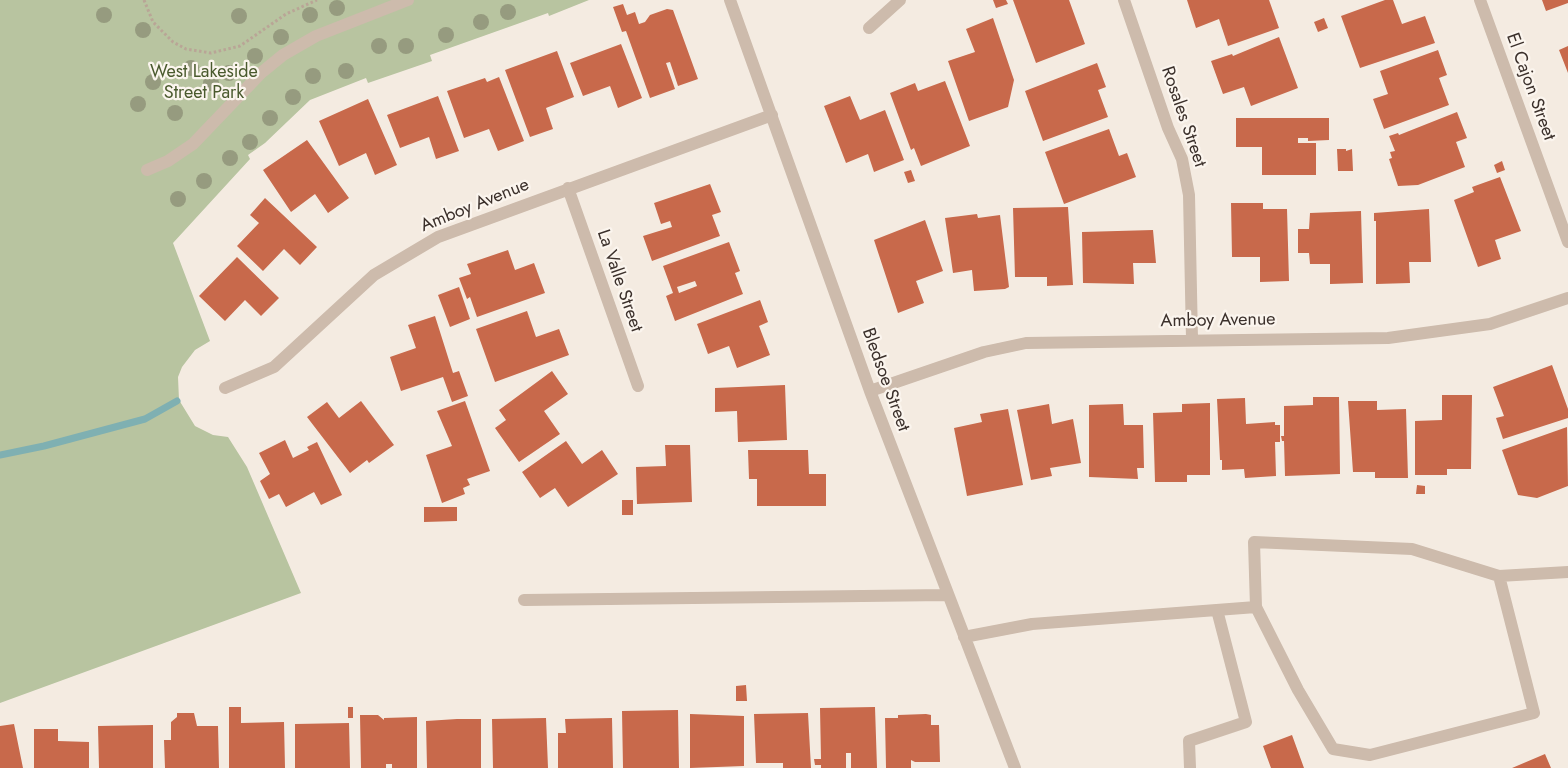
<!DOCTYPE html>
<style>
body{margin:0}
canvas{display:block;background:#f4ebe1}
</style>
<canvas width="1568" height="768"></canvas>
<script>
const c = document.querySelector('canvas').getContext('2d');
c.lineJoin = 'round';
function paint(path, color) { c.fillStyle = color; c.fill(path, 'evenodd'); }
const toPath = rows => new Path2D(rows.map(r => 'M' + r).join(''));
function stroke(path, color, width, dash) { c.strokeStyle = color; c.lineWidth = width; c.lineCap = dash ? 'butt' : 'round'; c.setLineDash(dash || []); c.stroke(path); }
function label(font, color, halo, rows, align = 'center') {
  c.font = font + ' Jost,sans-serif'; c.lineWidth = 4.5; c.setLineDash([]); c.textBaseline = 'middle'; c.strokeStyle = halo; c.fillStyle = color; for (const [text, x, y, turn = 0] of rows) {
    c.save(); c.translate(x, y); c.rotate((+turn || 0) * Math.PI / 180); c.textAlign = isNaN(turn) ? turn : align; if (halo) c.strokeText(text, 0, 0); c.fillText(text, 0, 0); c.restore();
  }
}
paint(toPath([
 [0,0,589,0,549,16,548,13,430,55,432,61,368,83,366,78,310,100,265,143,248,155,250,159,173,243,210,341,195,350,182,367,178,377,179,400,195,426,213,435,228,437,247,467,301,593,0,703]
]), '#b8c4a0');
stroke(toPath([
 [0,455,44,446,145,419,177,401]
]), '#7fb0b2', 7);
paint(toPath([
 [993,0,1006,0,1008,4,996,8],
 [1013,0,1069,0,1085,44,1036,63],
 [1187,0,1269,0,1279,28,1228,46,1219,19,1196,28],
 [1385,0,1393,0,1402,24,1425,16,1435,43,1360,68,1341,16],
 [1542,0,1568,0,1568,3,1546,11],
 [623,4,627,15,635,12,639,24,645,22,650,15,667,9,673,10,698,79,678,86,670,62,666,63,675,89,650,98,626,31,622,32,613,7],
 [993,18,1014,80,1008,107,969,121,948,61,975,52,966,29],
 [1324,18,1328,28,1318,32,1314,22],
 [1279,37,1298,88,1251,106,1244,87,1223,94,1211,61,1232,54,1233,56],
 [621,44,642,98,618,108,610,86,583,96,570,63],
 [1568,46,1568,73,1559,50],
 [1438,50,1447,75,1439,78,1449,105,1384,129,1373,99,1388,94,1380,71],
 [557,51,574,97,546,108,553,129,530,137,505,70],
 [1097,63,1106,87,1098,90,1108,117,1043,141,1025,91],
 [499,77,524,141,498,151,489,129,464,138,447,91,485,78,487,82],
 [945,81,970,146,921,166,914,148,911,150,890,93,915,83,918,91],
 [438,96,459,151,436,159,429,137,400,148,387,115],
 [850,96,860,120,885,110,904,160,874,172,868,154,846,163,824,106],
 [368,99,397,165,375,175,366,153,339,166,319,121],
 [1457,112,1467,138,1456,142,1465,167,1418,185,1398,186,1389,159,1392,158,1390,152,1395,151,1389,136,1398,133,1399,135],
 [1236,118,1329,118,1329,140,1308,141,1308,138,1298,138,1298,143,1316,143,1316,175,1262,175,1262,147,1236,147],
 [1109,129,1119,156,1127,153,1136,177,1064,204,1045,152],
 [307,140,349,198,328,213,315,194,291,212,263,170],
 [1337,149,1346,149,1346,151,1352,149,1353,171,1338,171],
 [1502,161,1505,170,1497,173,1494,165],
 [911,170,915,181,908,183,904,172],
 [1500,177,1521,231,1495,240,1501,259,1478,267,1454,200,1474,192,1472,187],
 [710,184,721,212,712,215,720,236,652,261,643,236,672,227,670,221,661,224,654,203],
 [265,198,317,247,300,265,284,249,263,271,237,246,259,223,250,215],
 [1231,203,1263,203,1263,209,1287,209,1289,281,1260,282,1260,257,1232,257],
 [1068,207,1073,285,1047,286,1047,277,1015,277,1013,208],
 [1429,209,1431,262,1409,262,1410,283,1376,284,1376,221,1374,221,1374,213],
 [1361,211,1363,283,1330,284,1330,264,1310,264,1309,253,1298,253,1298,229,1309,229,1310,213],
 [977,214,978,218,1000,215,1009,287,1005,289,974,291,972,270,953,273,945,218],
 [925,220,943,271,916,281,924,303,898,313,874,240],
 [1153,230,1156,263,1133,263,1134,284,1083,283,1082,232],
 [729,242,740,271,735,273,743,294,675,321,666,296,673,293,663,266],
 [695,281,697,286,679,293,677,287],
 [508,250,515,270,534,263,545,293,477,317,470,297,467,299,459,278,471,274,467,264],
 [237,257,279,298,261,316,245,300,225,321,199,296],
 [459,287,470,319,450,327,438,295],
 [760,300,768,322,759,326,770,355,737,368,729,346,708,354,697,324],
 [527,311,536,337,559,329,569,355,495,382,476,329],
 [435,316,453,373,459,371,468,396,452,402,443,377,401,391,390,357,416,348,408,325],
 [1552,365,1568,409,1568,418,1503,439,1496,418,1504,416,1493,387],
 [552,371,568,394,544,411,560,434,519,462,495,428,506,420,499,410],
 [785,385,787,440,738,442,737,411,715,412,715,388],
 [1442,395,1472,395,1471,469,1447,469,1447,475,1415,475,1415,421,1442,420],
 [1313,397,1339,397,1340,474,1285,476,1284,441,1282,441,1281,436,1284,436,1284,406,1313,405],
 [1245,398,1246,424,1275,422,1275,425,1280,425,1280,442,1275,442,1276,476,1245,478,1244,469,1222,470,1222,460,1220,460,1217,399],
 [361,401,394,445,369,463,367,460,350,473,307,417,327,402,339,418],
 [465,401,490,471,467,479,470,485,463,488,465,494,442,503,426,455,452,446,437,411],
 [1348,401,1377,401,1377,410,1406,409,1408,478,1375,478,1375,472,1353,472],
 [1210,403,1210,475,1187,475,1187,482,1155,482,1153,413,1182,412,1182,404],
 [1049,404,1052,424,1073,419,1081,463,1050,468,1052,476,1031,480,1017,410],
 [1123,404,1124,425,1143,425,1144,468,1137,468,1138,479,1089,477,1089,405],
 [1008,409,1023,485,967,496,954,428,982,422,980,414],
 [1567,427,1568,486,1537,498,1518,495,1502,450],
 [285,440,293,458,309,450,307,447,317,442,342,495,321,505,314,492,286,507,279,494,269,499,260,481,270,474,259,453],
 [566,441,582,464,602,450,618,474,568,507,555,488,540,498,522,472],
 [665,445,690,445,692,502,637,504,636,467,666,466],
 [748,450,808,450,809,474,826,474,826,506,757,506,757,479,749,479],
 [1417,485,1425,486,1425,494,1416,494],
 [622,500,633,500,633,515,622,515],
 [424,507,457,507,457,521,424,522],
 [746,685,747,701,736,701,736,686],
 [229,707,241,707,241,723,284,722,285,768,229,768],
 [348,707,353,707,353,718,348,718],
 [875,707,877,768,851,768,851,753,846,753,846,768,821,768,821,765,815,765,814,759,821,759,820,708],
 [678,710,679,768,623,768,622,711],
 [177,713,194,713,197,726,218,726,219,768,165,768,164,740,171,740,171,722,177,717],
 [808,713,811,768,783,768,783,763,756,763,754,714],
 [690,714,744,716,744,766,690,768],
 [926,714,931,715,931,725,939,725,940,762,915,762,911,760,911,768,886,768,885,718,898,718,898,715],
 [360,715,378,715,384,720,384,718,417,717,417,768,392,768,392,764,386,764,386,768,361,768],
 [546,718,548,768,493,768,492,719],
 [612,718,613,768,558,768,558,733,566,733,565,719],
 [457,719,481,719,481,768,427,768,426,721],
 [349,723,350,768,295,768,295,724],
 [14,724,23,768,0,768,0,726],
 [153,725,153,768,99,768,98,726],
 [34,729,58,729,58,741,89,742,89,768,34,768],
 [1292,735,1304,768,1271,768,1263,746],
 [1545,754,1551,768,1512,768]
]), '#c8694b');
stroke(toPath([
 [144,0,153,22,173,42,186,49,211,53,240,46,286,14,317,0]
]), '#b9a596', 3, [2.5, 2.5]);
stroke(toPath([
 [730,0,870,391,1015,768],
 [1124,0,1168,128,1182,159,1189,195,1192,339],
 [1480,0,1568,242],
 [869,28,900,0],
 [147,170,168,161,193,144,261,73,283,55,316,36,408,0],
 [568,188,638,386],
 [225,388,274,367,374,275,438,237,772,115],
 [870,391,984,352,1026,343,1388,338,1490,324,1568,298],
 [524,600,947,595],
 [1256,607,1298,690,1333,749,1370,755,1534,713,1499,576],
 [964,637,1032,624,1256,607,1254,542,1412,549,1499,576,1568,572],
 [1190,768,1189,741,1246,722,1217,610]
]), '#cdbbac', 12);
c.fillStyle = '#969b7f';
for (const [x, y] of [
 [337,8],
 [508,12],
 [104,15],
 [310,15],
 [239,16],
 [481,22],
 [143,30],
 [446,35],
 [281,37],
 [379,46],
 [406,46],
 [255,56],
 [191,68],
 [346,71],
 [229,73],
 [313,76],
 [153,82],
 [211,83],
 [293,97],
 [138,104],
 [175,113],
 [270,118],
 [250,142],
 [230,158],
 [204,181],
 [178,199]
]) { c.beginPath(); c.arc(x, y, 8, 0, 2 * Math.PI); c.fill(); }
label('18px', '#4a5a2e', '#fbf5ee', [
 ["West Lakeside",204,73],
 ["Street Park",204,94]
]);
label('18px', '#3b302b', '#fbf5ee', [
 ["El Cajon Street",1530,87,70],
 ["Rosales Street",1183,117,71],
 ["Amboy Avenue",475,206,-22],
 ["La Valle Street",619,281,71],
 ["Amboy Avenue",1218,321,-1],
 ["Bledsoe Street",885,380,70]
]);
</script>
